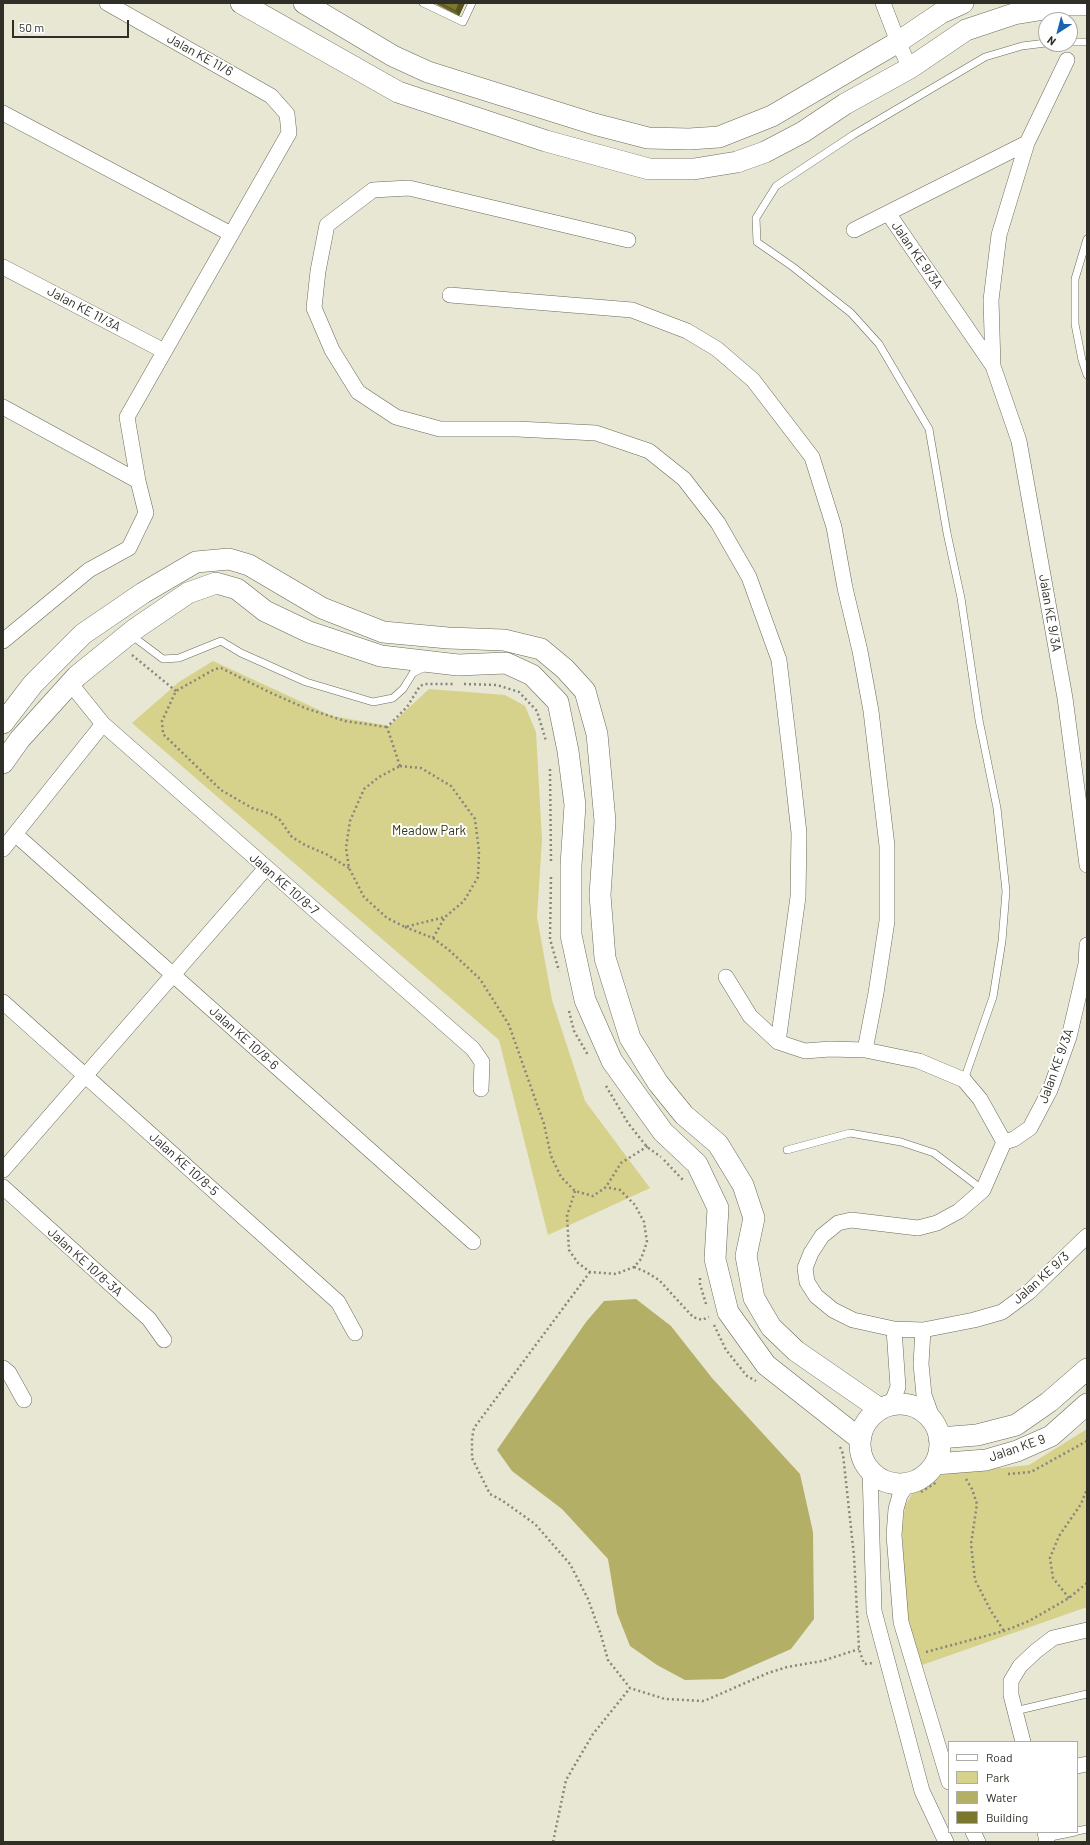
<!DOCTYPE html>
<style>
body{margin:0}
#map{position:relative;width:1090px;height:1845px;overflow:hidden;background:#e8e7d4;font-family:Barlow,sans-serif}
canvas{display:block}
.frame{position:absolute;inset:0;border:4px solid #2f2f28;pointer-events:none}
.legend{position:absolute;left:948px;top:1741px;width:130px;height:92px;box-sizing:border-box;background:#fff;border:1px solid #acaca9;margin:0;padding:5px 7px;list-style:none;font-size:12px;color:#2f2f28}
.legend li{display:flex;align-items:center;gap:8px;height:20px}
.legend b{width:20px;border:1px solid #acaca9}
.north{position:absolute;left:1038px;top:12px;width:40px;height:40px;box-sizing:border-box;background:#fff;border:1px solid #acaca9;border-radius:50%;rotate:216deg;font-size:11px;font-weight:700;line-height:16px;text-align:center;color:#2f2f28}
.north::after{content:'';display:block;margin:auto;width:14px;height:18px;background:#1c62b2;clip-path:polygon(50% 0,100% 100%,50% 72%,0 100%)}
.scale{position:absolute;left:12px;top:20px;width:117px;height:18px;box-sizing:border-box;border:2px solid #2f2f28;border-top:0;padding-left:5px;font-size:12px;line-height:14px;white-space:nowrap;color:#2f2f28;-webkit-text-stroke:3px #fff;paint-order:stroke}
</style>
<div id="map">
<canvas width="1090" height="1845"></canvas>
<div class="frame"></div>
<ul class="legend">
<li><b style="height:5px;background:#fff"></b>Road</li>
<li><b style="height:11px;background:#d6d18b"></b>Park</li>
<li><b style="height:11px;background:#b4af67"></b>Water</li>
<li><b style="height:11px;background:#7c772f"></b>Building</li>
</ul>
<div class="north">N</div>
<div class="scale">50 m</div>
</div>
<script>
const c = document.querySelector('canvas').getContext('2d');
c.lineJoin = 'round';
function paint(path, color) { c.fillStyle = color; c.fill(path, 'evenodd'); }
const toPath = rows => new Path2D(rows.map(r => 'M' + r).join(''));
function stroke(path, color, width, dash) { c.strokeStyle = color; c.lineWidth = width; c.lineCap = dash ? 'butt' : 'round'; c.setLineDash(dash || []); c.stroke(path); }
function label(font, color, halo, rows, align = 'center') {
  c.font = font + ' Barlow,sans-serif'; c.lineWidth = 4; c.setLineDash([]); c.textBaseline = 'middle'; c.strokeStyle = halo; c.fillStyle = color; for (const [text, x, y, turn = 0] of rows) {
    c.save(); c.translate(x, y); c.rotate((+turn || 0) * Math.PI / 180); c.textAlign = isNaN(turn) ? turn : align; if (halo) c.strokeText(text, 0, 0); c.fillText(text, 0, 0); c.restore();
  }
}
paint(toPath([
 [213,661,332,716,389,726,429,689,505,695,525,706,536,732,542,840,537,917,552,1000,585,1101,650,1188,548,1235,499,1040,132,723,179,682],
 [1087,1429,1087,1607,922,1665,906,1615,902,1529,905,1506,913,1492,933,1477,953,1473,1029,1465]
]), '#d6d18b');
paint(toPath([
 [636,1299,671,1326,712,1378,800,1474,813,1532,814,1619,791,1649,723,1679,685,1680,657,1665,630,1646,617,1613,608,1559,562,1509,512,1471,497,1450,586,1322,604,1301]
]), '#b4af67');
const lane = toPath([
 [423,3,463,22,472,3],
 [1070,42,1087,42],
 [1087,239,1075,279,1075,324,1082,360,1087,375],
 [131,635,163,659,179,658,221,641,241,653,306,682,373,702,393,698,403,689,413,673,425,667],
 [964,1080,993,997,1002,941,1006,891,997,808,979,720,961,598,947,533,929,429,879,344,851,313,793,267,757,242,756,218,776,186,853,135,985,57,1022,46,1046,43],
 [787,1150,850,1133,901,1142,934,1153,983,1190],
 [1015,1711,1087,1694],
 [1077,1831,1087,1829],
 [1046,1838,1075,1832]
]);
const street = toPath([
 [883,3,898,42,910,68],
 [3,113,231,234],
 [888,213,993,366,1019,441,1065,698,1087,865],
 [854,230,1027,143],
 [628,240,409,188,373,190,327,225,318,271,314,308,332,350,358,392,396,417,440,429,517,429,596,433,649,451,684,479,718,523,749,577,779,660,791,761,799,833,798,897,778,1042],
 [3,267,164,351],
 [450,295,632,310,687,331,717,349,753,380,812,457,834,527,845,588,860,651,871,711,887,846,887,921,876,993,865,1050],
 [993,366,991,300,999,235,1027,143,1067,60],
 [3,407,138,481],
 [3,641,89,570,129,548,146,513,138,481,127,417,289,133,287,114,271,96,107,3],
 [70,683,103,724,473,1049,482,1062,481,1089],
 [15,834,473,1242],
 [3,849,103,724],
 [1087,945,1086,964,1069,1037,1050,1090,1030,1128,1014,1139,1004,1142,983,1190,959,1211,937,1223,918,1228,851,1220,838,1223,822,1236,811,1253,805,1268,807,1282,816,1296,833,1310,853,1320,894,1329,923,1330,974,1320,1002,1312,1029,1292,1087,1236],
 [726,977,750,1016,778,1042,805,1051,830,1049,865,1050,919,1061,964,1080,980,1099,1004,1142],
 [3,1002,338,1302,355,1333],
 [3,1170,266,868],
 [3,1187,149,1319,164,1340],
 [923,1330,921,1364,924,1395,934,1423],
 [3,1368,9,1373,24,1400],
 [891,1405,898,1387,894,1329],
 [870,1469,874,1611,922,1791,946,1842],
 [909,1482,900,1495,896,1509,894,1535,901,1622,949,1782],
 [1023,1742,1011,1695,1011,1681,1020,1666,1036,1651,1053,1638,1087,1630],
 [1077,1766,1087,1764],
 [973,1832,978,1842],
 [1045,1832,1047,1842]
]);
const secondary = toPath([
 [241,3,398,92,546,141,649,169,694,169,737,162,765,152,803,132,845,104,910,68,966,30,1014,14,1069,5,1087,5],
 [304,3,393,56,428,72,594,124,648,138,689,139,719,137,772,116,898,42,941,13,963,3],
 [3,723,33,684,83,634,143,593,196,562,229,559,249,565,322,608,383,632,448,638,504,640,541,649,565,669,585,691,597,734,605,821,600,895,605,958,630,1038,658,1083,684,1115,718,1144,743,1185,754,1218,746,1256,754,1298,771,1327,796,1351,880,1409],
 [3,763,20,739,77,676,135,629,188,593,216,583,237,589,265,611,309,632,381,656,458,665,506,663,532,675,558,702,568,751,575,805,571,865,571,935,585,1000,612,1061,663,1132,697,1164,718,1208,715,1259,728,1312,766,1365,860,1439],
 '860 1444a40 40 0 1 1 80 0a40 40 0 1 1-80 0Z',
 [939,1438,977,1435,1016,1425,1049,1402,1087,1369],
 [935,1464,986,1460,1017,1451,1051,1436,1087,1404]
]);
stroke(lane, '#6a6a59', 8);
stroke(street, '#6a6a59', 16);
stroke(secondary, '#6a6a59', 22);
stroke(toPath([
 [132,655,176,691],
 [464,684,497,685,519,692,537,711,546,741],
 [400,766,387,727,407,707,420,686,425,684,453,684],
 [400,766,421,768,451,786,475,819,479,851,478,877,464,901,445,917,405,927,387,918,364,897,349,868,346,848,350,821,364,789,379,777,400,766],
 [550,769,551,862],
 [349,868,326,854,305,845,292,837,280,820,271,814,252,808,221,790,163,734,162,721,176,691,215,669,221,668,269,692,305,708,345,721,387,727],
 [551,877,550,939,559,971],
 [405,927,433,938,449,950,480,979,509,1025,544,1124,551,1156,561,1177,575,1191,593,1196,606,1187,621,1163,648,1146],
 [433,938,445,917],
 [569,1011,574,1031,588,1055],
 [606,1086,628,1123,647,1147,661,1157],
 [664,1160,683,1180],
 [575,1191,567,1216,569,1250,578,1263,590,1272,616,1274,634,1267,641,1259,647,1242,644,1222,635,1205,620,1190,606,1187],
 [634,1267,646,1272,659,1280,693,1317,702,1320,709,1317],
 [590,1272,474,1428,472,1438,472,1458,490,1494,503,1501,535,1524,570,1564,588,1599,601,1635,608,1660,630,1688,665,1699,704,1701,768,1673,787,1667,822,1661,859,1649],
 [700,1278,700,1284,706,1304],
 [714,1325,726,1350,747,1376,756,1381],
 [840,1447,843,1454,854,1556,859,1649,864,1664,873,1663],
 [1008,1474,1031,1472,1087,1441],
 [966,1479,972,1489,977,1504,971,1544,975,1580,991,1611,1004,1631],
 [921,1492,937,1482],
 [1069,1598,1053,1578,1050,1558,1059,1536,1081,1504,1087,1489],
 [926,1652,1004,1631,1029,1621,1069,1598,1087,1583],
 [553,1842,566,1780,593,1734,630,1688]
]), '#87867a', 2.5, [2, 3]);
stroke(lane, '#fff', 7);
stroke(street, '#fff', 15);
stroke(secondary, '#fff', 21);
paint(toPath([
 [434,3,465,3,459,16]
]), '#6b6628');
paint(toPath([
 [459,3,465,3,459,16,456,11]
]), '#575321');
const building = toPath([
 [440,3,459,3,456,11,440,3]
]);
paint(building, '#7c772f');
stroke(building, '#575321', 1);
label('13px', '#2f2f28', '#fff', [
 ["Jalan KE 11/6",200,55,29],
 ["Jalan KE 9/3A",917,255,55],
 ["Jalan KE 11/3A",84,309,28],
 ["Jalan KE 9/3A",1050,613,80],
 ["Jalan KE 10/8-7",284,884,41],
 ["Jalan KE 10/8-6",244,1038,42],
 ["Jalan KE 9/3A",1056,1066,-70],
 ["Jalan KE 10/8-5",184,1164,42],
 ["Jalan KE 10/8-3A",85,1262,42],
 ["Jalan KE 9/3",1041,1278,-42],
 ["Jalan KE 9",1017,1448,-19]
]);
label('13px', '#353312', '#fff', [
 ["Meadow Park",429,831]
]);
</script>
